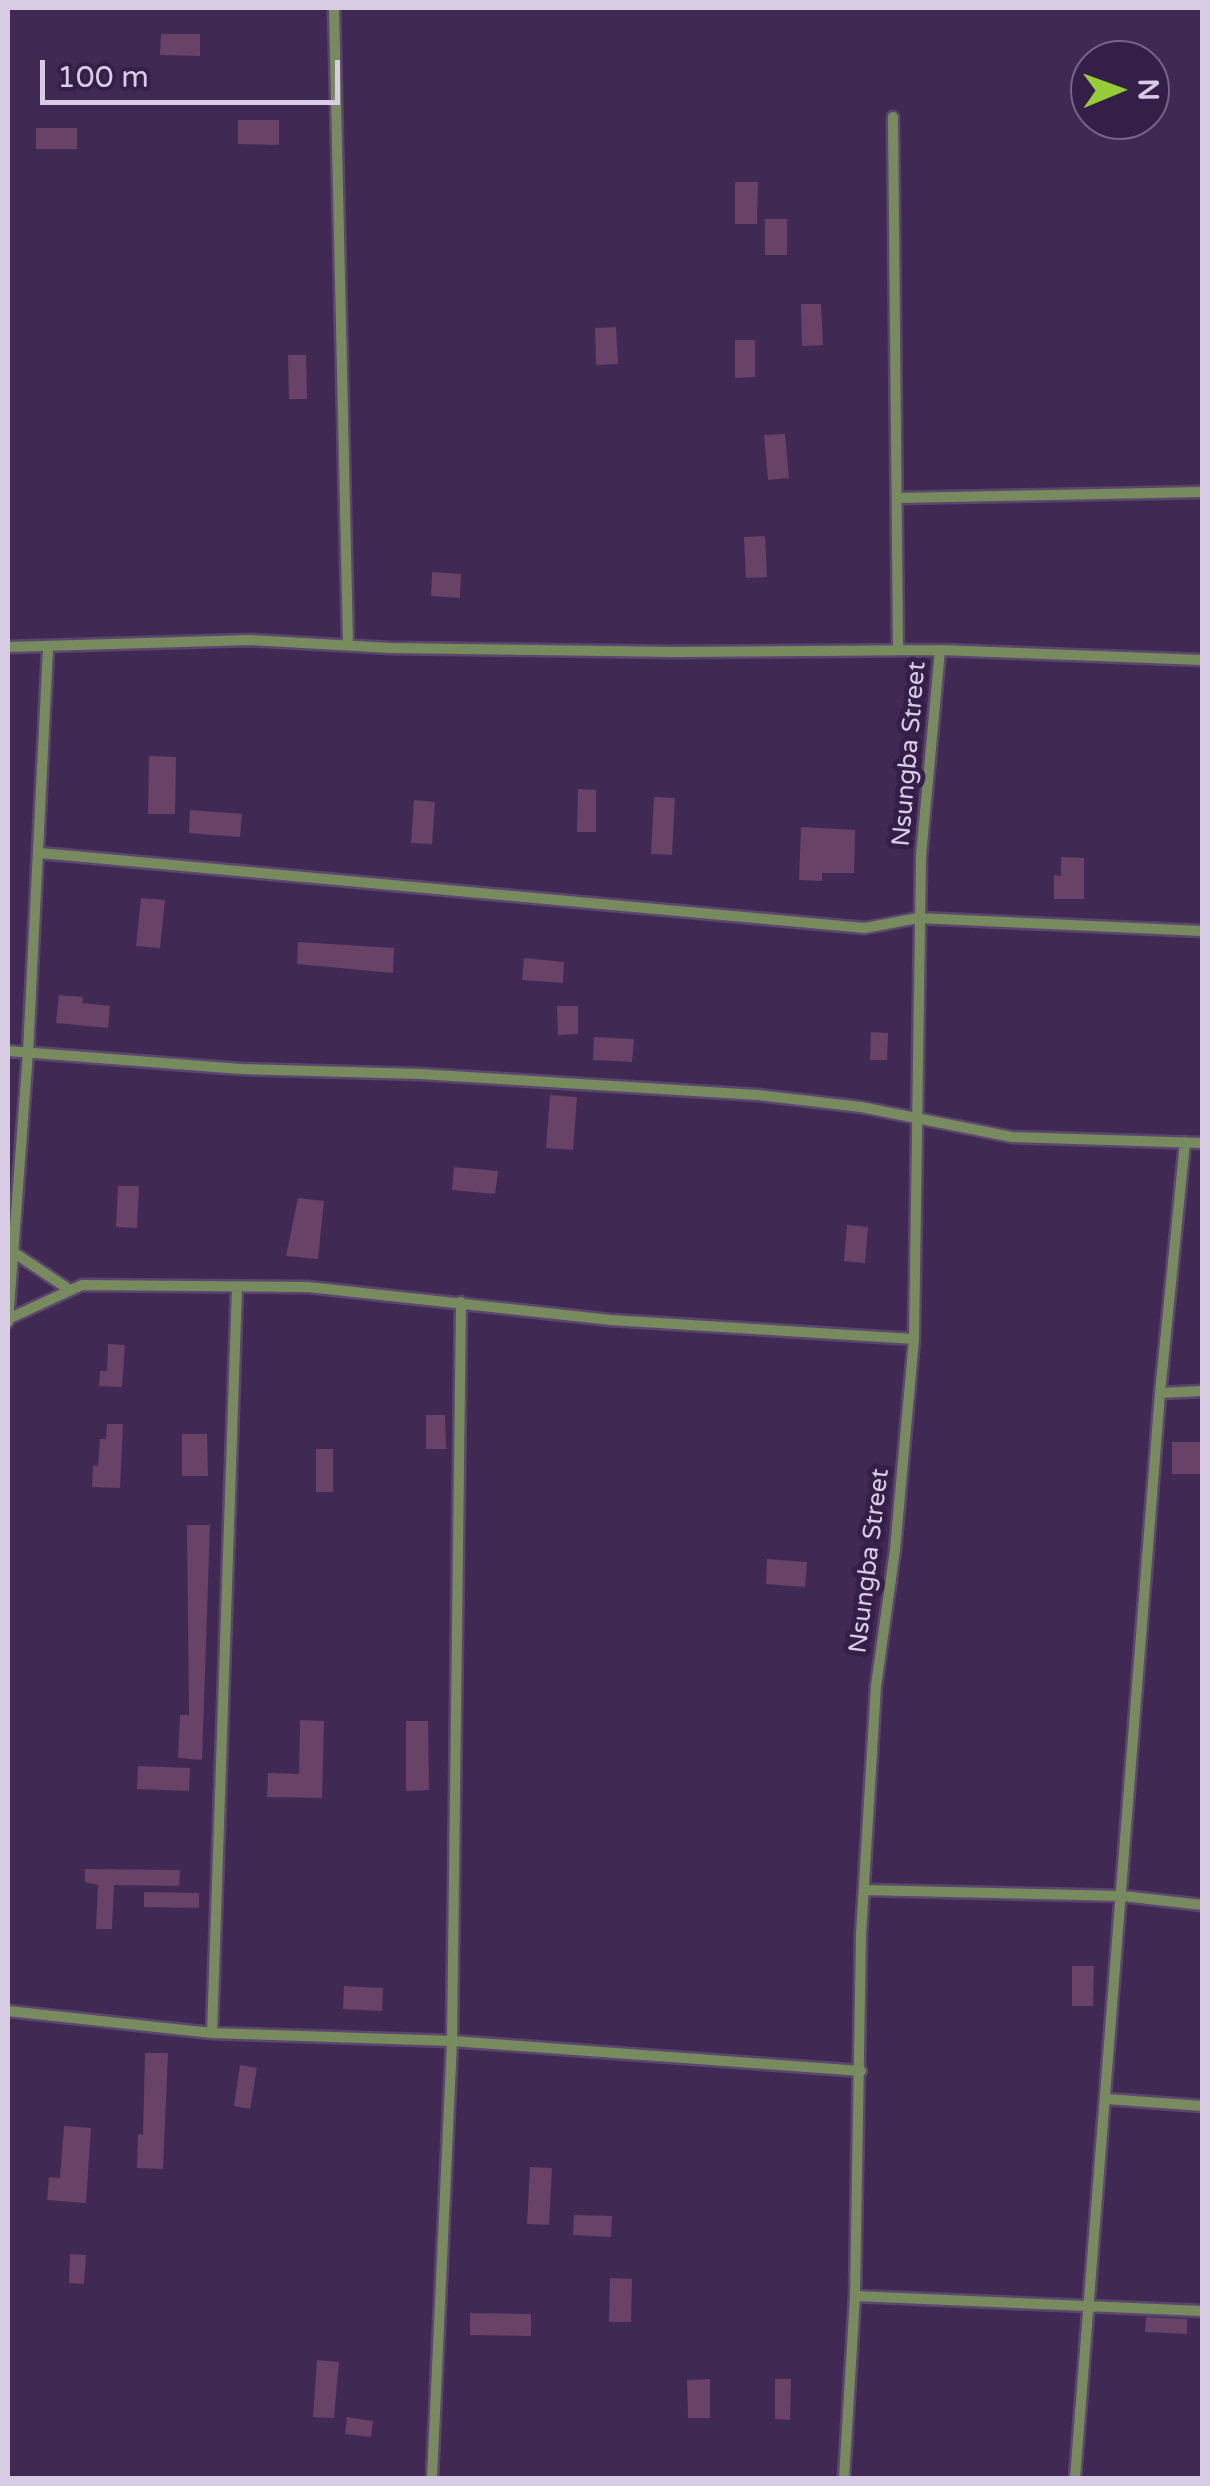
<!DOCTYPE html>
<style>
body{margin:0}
#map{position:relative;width:1210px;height:2486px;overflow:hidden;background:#402953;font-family:"Varela Round",sans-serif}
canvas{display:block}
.frame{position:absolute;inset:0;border:10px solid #d8cce5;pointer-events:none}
.north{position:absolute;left:1070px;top:40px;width:100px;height:100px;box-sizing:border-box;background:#351f48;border:2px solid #766487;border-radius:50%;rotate:89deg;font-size:28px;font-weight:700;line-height:40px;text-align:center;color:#d8cce5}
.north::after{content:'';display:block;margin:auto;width:35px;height:45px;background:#97cc39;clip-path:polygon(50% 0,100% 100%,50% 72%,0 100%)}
.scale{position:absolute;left:40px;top:60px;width:300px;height:45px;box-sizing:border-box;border:5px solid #d8cce5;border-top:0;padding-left:12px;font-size:30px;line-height:35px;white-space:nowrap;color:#d8cce5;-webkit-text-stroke:8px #351f48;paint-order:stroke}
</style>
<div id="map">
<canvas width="1210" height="2486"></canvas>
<div class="frame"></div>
<div class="north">N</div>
<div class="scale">100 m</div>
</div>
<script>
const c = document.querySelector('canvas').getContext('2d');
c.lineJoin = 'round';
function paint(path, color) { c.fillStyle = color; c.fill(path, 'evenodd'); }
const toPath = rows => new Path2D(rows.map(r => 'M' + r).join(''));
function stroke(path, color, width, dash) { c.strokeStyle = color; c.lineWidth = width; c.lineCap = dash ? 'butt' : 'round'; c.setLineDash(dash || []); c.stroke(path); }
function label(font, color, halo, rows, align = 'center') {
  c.font = font + ' "Varela Round",sans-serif'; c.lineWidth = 10; c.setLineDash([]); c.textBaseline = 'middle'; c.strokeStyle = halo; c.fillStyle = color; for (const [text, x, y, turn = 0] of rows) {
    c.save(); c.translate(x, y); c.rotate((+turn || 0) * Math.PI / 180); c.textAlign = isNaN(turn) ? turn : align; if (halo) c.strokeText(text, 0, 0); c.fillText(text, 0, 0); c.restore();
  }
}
paint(toPath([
 [161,34,200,34,200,56,160,55],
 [238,120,279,120,279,145,238,144],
 [36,128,77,128,77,149,36,149],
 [735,182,758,182,757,224,735,224],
 [765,219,787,219,787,255,765,255],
 [801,304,821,304,823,345,802,346],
 [616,327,618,364,596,365,595,328],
 [735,340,755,340,755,377,735,378],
 [288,355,306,355,307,399,289,399],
 [785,434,789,478,768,480,764,435],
 [765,536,767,577,746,578,744,537],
 [432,572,461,574,460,598,431,596],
 [149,756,176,757,175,814,148,814],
 [578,789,596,790,596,832,577,832],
 [654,797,675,798,672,855,651,854],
 [414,800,435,802,432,844,411,843],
 [190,810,242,814,240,837,189,833],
 [801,827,855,830,854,873,822,873,822,881,799,880],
 [1061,857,1084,858,1084,899,1054,899,1054,875,1061,876],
 [141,898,165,900,160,948,136,946],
 [298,942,394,948,393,973,297,964],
 [524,958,564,962,563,983,522,980],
 [59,995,83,997,82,1003,110,1006,108,1028,56,1023],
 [557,1006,578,1006,578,1034,558,1035],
 [871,1032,888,1033,887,1060,870,1060],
 [594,1037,634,1039,632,1062,593,1060],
 [550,1095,577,1097,573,1150,546,1148],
 [454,1167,498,1171,495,1194,452,1190],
 [118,1186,139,1186,137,1228,116,1227],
 [298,1198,324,1201,318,1259,286,1256],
 [847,1225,868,1227,865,1263,844,1261],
 [108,1344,125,1345,122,1387,99,1386,100,1371,107,1371],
 [426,1415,445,1415,446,1449,426,1449],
 [107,1424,123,1424,120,1488,92,1487,93,1465,98,1466,100,1439,106,1439],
 [182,1434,207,1434,208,1476,182,1476],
 [1172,1442,1201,1442,1201,1474,1172,1474],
 [316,1449,333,1449,333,1492,316,1492],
 [187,1525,210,1525,202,1760,178,1758,180,1715,189,1715],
 [767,1559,807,1562,805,1587,766,1584],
 [300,1720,324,1721,322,1798,267,1797,268,1773,299,1774],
 [406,1721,428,1721,429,1790,406,1791],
 [138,1766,190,1768,189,1791,137,1789],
 [85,1869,180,1870,179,1886,114,1885,112,1929,96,1929,98,1885,85,1882],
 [144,1892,199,1893,199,1908,144,1907],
 [1072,1966,1094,1966,1093,2006,1072,2006],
 [344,1986,383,1988,382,2011,343,2009],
 [145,2053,168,2053,163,2169,137,2168,138,2134,143,2135],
 [240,2065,257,2068,250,2109,234,2106],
 [64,2126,91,2128,86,2203,47,2200,49,2177,60,2178],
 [530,2167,552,2168,549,2225,527,2224],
 [574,2215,612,2216,611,2237,573,2235],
 [70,2254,86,2255,84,2284,69,2283],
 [610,2278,632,2279,631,2322,609,2322],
 [470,2313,531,2314,531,2336,470,2335],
 [1146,2317,1187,2319,1187,2334,1145,2332],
 [317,2360,339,2362,334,2418,313,2417],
 [710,2379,710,2418,688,2418,687,2380],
 [775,2379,791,2379,790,2420,775,2419],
 [347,2417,373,2421,371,2437,345,2434]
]), '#684267');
const street = toPath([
 [334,8,348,643],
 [893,117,898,649],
 [898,498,1202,492],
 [8,647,250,640,391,648,677,652,940,650,1202,660],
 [40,853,865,928,918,918,1202,931],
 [8,1051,241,1069,420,1074,758,1095,861,1107,1012,1137,1202,1143],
 [13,1252,67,1288],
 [8,1319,82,1285,308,1287,611,1320,914,1339],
 [8,1322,28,1052,48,648],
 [1160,1393,1202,1391],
 [864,1890,1123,1896,1202,1905],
 [8,2011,212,2033,452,2041,861,2071],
 [212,2033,237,1287],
 [1107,2099,1202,2106],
 [855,2296,1202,2311],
 [432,2478,452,2041,461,1302],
 [844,2478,855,2296,861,1934,876,1686,895,1550,914,1339,921,856,940,650],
 [1075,2478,1160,1393,1185,1142]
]);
stroke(street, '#5b466d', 15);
stroke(street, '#788b5f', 10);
label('25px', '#d8cce5', '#351f48', [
 ["Nsungba Street",910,754,-85],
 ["Nsungba Street",870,1561,-83]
]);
</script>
